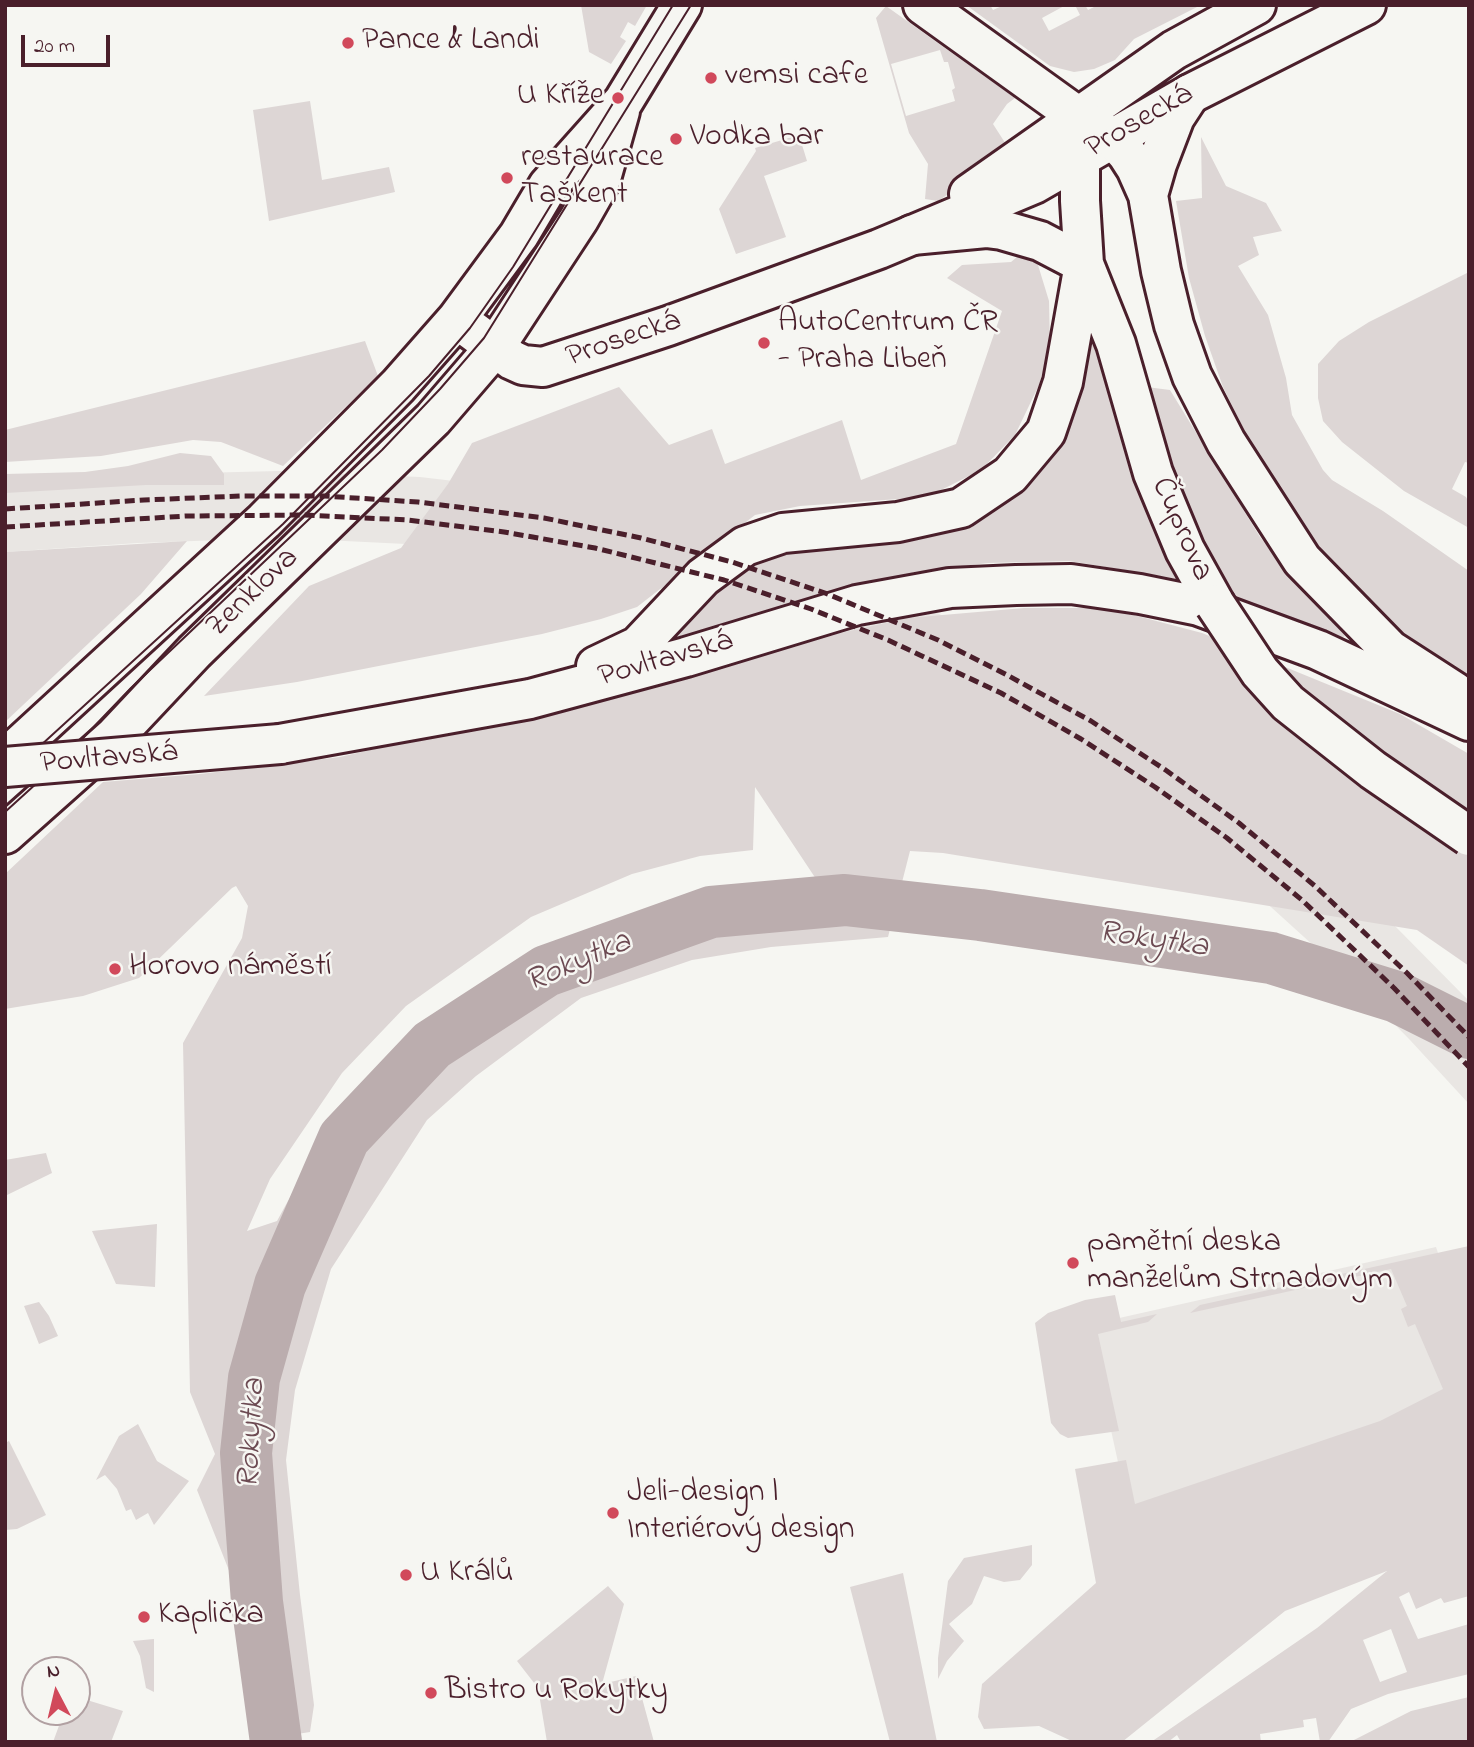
<!DOCTYPE html>
<meta charset="utf-8">
<style>
body{margin:0}
#map{position:relative;width:1474px;height:1747px;overflow:hidden;background:#f6f6f2;font-family:"Indie Flower",sans-serif}
canvas{display:block}
.frame{position:absolute;inset:0;border:7px solid #4a1f2b;pointer-events:none}
.north{position:absolute;left:21px;top:1656px;width:70px;height:70px;box-sizing:border-box;background:#f6f6f2;border:2px solid #b1a0a2;border-radius:50%;rotate:353deg;font-size:19px;font-weight:700;line-height:28px;text-align:center;color:#4a1f2b}
.north::after{content:'';display:block;margin:auto;width:24px;height:32px;background:#d1495b;clip-path:polygon(50% 0,100% 100%,50% 72%,0 100%)}
.scale{position:absolute;left:21px;top:35px;width:89px;height:32px;box-sizing:border-box;border:4px solid #4a1f2b;border-top:0;padding-left:9px;font-size:21px;line-height:24px;white-space:nowrap;color:#4a1f2b;-webkit-text-stroke:5px #f6f6f2;paint-order:stroke}
</style>
<div id="map">
<canvas width="1474" height="1747"></canvas>
<div class="frame"></div>
<div class="north">N</div>
<div class="scale">20 m</div>
</div>
<script>
const c = document.querySelector('canvas').getContext('2d');
c.lineJoin = 'round';
function paint(path, color) { c.fillStyle = color; c.fill(path, 'evenodd'); }
const toPath = rows => new Path2D(rows.map(r => 'M' + r).join(''));
function stroke(path, color, width, dash) { c.strokeStyle = color; c.lineWidth = width; c.lineCap = dash ? 'butt' : 'round'; c.setLineDash(dash || []); c.stroke(path); }
function label(font, color, halo, rows, align = 'center') {
  c.font = font + ' "Indie Flower",sans-serif'; c.lineWidth = 5; c.setLineDash([]); c.textBaseline = 'middle'; c.strokeStyle = halo; c.fillStyle = color; for (const [text, x, y, turn = 0] of rows) {
    c.save(); c.translate(x, y); c.rotate((+turn || 0) * Math.PI / 180); c.textAlign = isNaN(turn) ? turn : align; if (halo) c.strokeText(text, 0, 0); c.fillText(text, 0, 0); c.restore();
  }
}
paint(toPath([
 [279,471,420,477,471,483,912,602,948,618,1393,924,1469,1001,1469,1104,1410,1040,1347,976,1250,888,842,647,675,592,590,571,406,544,304,539,250,539,138,543,5,552,5,487,197,473],
 [1436,1247,1469,1345,1469,1398,1130,1517,1088,1325]
]), '#e9e6e3');
paint(toPath([
 [581,5,647,5,635,26,628,22,620,37,626,41,611,64,589,52],
 [966,5,990,5,993,10,1004,5,1066,5,1042,18,1049,31,1080,15,1075,5,1085,5,1088,10,1098,5,1201,5,1134,39,1115,60,1094,69,1074,72,1050,66],
 [886,6,1015,98,1007,104,993,124,1011,152,938,201,925,199,928,164,909,133,876,18],
 [940,50,944,62,948,62,955,88,952,90,955,101,906,116,891,64],
 [310,101,322,180,389,167,395,192,269,221,253,110],
 [799,135,807,161,764,176,786,237,736,254,719,209,756,151,755,148],
 [1201,137,1226,186,1266,203,1282,231,1253,237,1259,255,1238,266,1268,315,1286,378,1292,415,1323,470,1332,480,1383,511,1469,571,1469,685,1404,637,1359,592,1305,530,1261,465,1223,387,1205,336,1189,278,1176,201,1202,198],
 [1023,252,1038,265,1049,301,1050,348,1039,385,1015,435,981,470,927,497,800,506,755,515,637,607,601,619,542,634,297,682,204,696,309,586,401,548,448,484,472,443,619,387,669,445,712,429,725,464,842,420,861,480,956,444,1002,311,947,278,962,265,1011,262],
 [1469,272,1469,463,1465,462,1452,489,1466,497,1469,503,1469,528,1404,491,1342,442,1323,421,1318,398,1318,364,1339,341,1369,322],
 [1088,317,1108,382,1170,390,1260,537,1345,636,1340,639,1241,600,1167,577,1069,561,988,563,915,572,680,639,676,637,676,631,715,589,769,553,986,506],
 [365,341,378,376,283,466,221,442,193,440,101,456,5,462,5,430],
 [180,453,211,456,224,474,224,485,146,485,5,493,5,474,85,472,128,466],
 [187,541,141,594,5,722,5,552],
 [1024,608,1107,608,1202,633,1400,714,1469,754,1469,966,1417,930,943,853,910,851,888,937,771,947,692,960,581,998,476,1076,427,1120,331,1269,295,1390,286,1460,300,1595,314,1705,310,1732,265,1739,234,1583,197,1490,215,1454,190,1392,183,1043,242,938,248,906,236,886,232,888,139,978,83,996,5,1009,5,874,103,782,200,774,340,757,705,672,791,644,908,618],
 [755,787,818,882,677,907,527,962,410,1039,336,1113,277,1221,247,1231,270,1179,342,1073,406,1006,531,917,632,874,700,856,753,850],
 [46,1153,52,1173,5,1196,5,1160],
 [157,1224,155,1287,116,1284,92,1231],
 [1469,1246,1469,1596,1444,1603,1441,1598,1416,1609,1409,1592,1399,1597,1418,1639,1469,1624,1469,1674,1388,1694,1351,1709,1328,1742,1320,1742,1316,1718,1303,1720,1304,1727,1260,1734,1261,1742,1181,1742,1177,1735,1168,1742,1151,1742,1317,1628,1387,1571,1285,1611,1122,1742,1074,1742,1039,1726,984,1729,978,1717,982,1684,1096,1583,1075,1469,1126,1460,1135,1504,1380,1421,1443,1389,1415,1324,1408,1327,1401,1309,1407,1306,1391,1269,1190,1313,1200,1305],
 [1391,1629,1407,1672,1380,1682,1363,1640],
 [1115,1295,1121,1322,1157,1314,1148,1322,1098,1334,1119,1431,1068,1438,1060,1434,1051,1423,1035,1323,1048,1313,1085,1300],
 [39,1302,49,1316,58,1336,39,1344,24,1306],
 [138,1424,157,1461,189,1481,154,1525,148,1513,136,1520,131,1509,126,1511,117,1489,105,1475,96,1480,119,1436],
 [9,1441,46,1515,17,1529,5,1530,5,1443],
 [1032,1545,1032,1565,1020,1580,1004,1582,984,1576,972,1604,949,1624,964,1641,947,1661,938,1679,938,1658,948,1581,964,1558],
 [903,1573,937,1742,890,1742,850,1587],
 [608,1586,624,1604,602,1684,636,1676,654,1742,547,1742,538,1688,517,1661],
 [154,1639,154,1692,146,1688,140,1656,133,1641],
 [77,1697,123,1711,111,1742,53,1742,64,1712,77,1712],
 [1469,1697,1469,1742,1350,1742,1411,1711]
]), '#ddd6d5');
stroke(toPath([
 [276,1742,257,1602,246,1453,254,1378,280,1285,344,1138,432,1045,546,971,711,912,845,900,980,915,1271,958,1397,997,1469,1033]
]), '#bbadae', 52);
const secondary = toPath([
 [969,194,1174,50,1256,5],
 [457,319,512,360,523,365,543,367,668,326,879,249,1034,184,1190,94,1366,5],
 [5,759,264,521,398,386,457,319,519,235,548,186,623,102,682,5],
 [5,834,114,737,194,652,433,419,495,347,579,219,600,182,620,111]
]);
const primary = toPath([
 [923,5,1080,118,1114,139,1127,154,1136,168,1148,195,1161,271,1174,325,1192,376,1226,442,1302,560,1390,650,1455,692],
 [1080,118,1080,201,1084,264,1116,344,1153,473,1185,550,1215,604],
 [1148,195,1157,164,1175,117,1190,94],
 [912,235,986,228,1002,230,1040,241,1084,264],
 [596,666,638,646,703,577,745,546,783,533,898,522,961,508,1010,475,1046,432,1063,382,1084,264],
 [280,744,530,699,686,657,857,605,950,588,1016,585,1071,584,1140,594,1199,606,1318,650,1469,721]
]);
stroke(secondary, '#4a1f2b', 44);
stroke(primary, '#4a1f2b', 44);
stroke(secondary, '#f6f6f2', 38);
stroke(primary, '#f6f6f2', 38);
stroke(toPath([
 [5,778,283,524,429,376,470,328,513,267,673,5],
 [5,812,60,762,131,688,382,450,440,389,484,338,691,5]
]), '#4a1f2b', 2);
stroke(toPath([
 [5,509,144,500,242,496,324,496,418,502,544,518,641,538,732,562,825,593,938,640,1007,675,1091,721,1167,771,1239,823,1315,886,1407,973,1469,1037],
 [5,527,186,516,304,515,408,520,504,532,595,548,724,580,811,609,888,640,1001,693,1081,739,1155,787,1227,838,1302,900,1394,988,1469,1067]
]), '#4a1f2b', 5, [10, 5]);
const primaryBridge = toPath([
 [1215,604,1260,672,1288,703,1373,770,1469,836],
 [5,767,280,744]
]);
stroke(primaryBridge, '#4a1f2b', 44, []);
stroke(primaryBridge, '#f6f6f2', 38);
for (const [x, y, r, color] of [
 [348,43,7,"#d1495b"],
 [711,78,7,"#d1495b"],
 [618,98,7,"#d1495b"],
 [676,139,7,"#d1495b"],
 [507,178,7,"#d1495b"],
 [764,343,7,"#d1495b"],
 [115,969,7,"#d1495b"],
 [1073,1263,7,"#d1495b"],
 [613,1513,7,"#d1495b"],
 [406,1575,7,"#d1495b"],
 [144,1617,7,"#d1495b"],
 [431,1693,7,"#d1495b"]
]) { const dot = new Path2D(); dot.arc(x, y, r, 0, 2 * Math.PI); c.fillStyle = color; c.fill(dot); stroke(dot, '#f6f6f2', 2.5); }
label('32px', '#4a1f2b', '#f6f6f2', [
 ["Pance & Landi",362,43],
 ["vemsi cafe",725,78],
 ["U Kříže",604,98,"right"],
 ["Vodka bar",690,139],
 ["restaurace",521,160],
 ["Taškent",521,197],
 ["AutoCentrum ČR",778,325],
 ["- Praha Libeň",778,362],
 ["Horovo náměstí",129,969],
 ["pamětní deska",1087,1245],
 ["manželům Strnadovým",1087,1282],
 ["Jeli-design |",627,1495],
 ["Interiérový design",627,1532],
 ["U Králů",420,1575],
 ["Kaplička",158,1617],
 ["Bistro u Rokytky",445,1693]
], 'left');
label('32px', '#4a1f2b', '#f6f6f2', [
 ["Prosecká",1140,123,-30],
 ["Prosecká",624,341,-19],
 ["Čuprova",1180,530,66],
 ["Zenklova",254,594,-44],
 ["Povltavská",666,661,-16],
 ["Povltavská",109,760,-5]
]);
label('italic 33px', '#6c4a52', '#f6f6f2', [
 ["Rokytka",1153,942,8],
 ["Rokytka",579,964,-23],
 ["Rokytka",254,1434,-87]
]);
</script>
